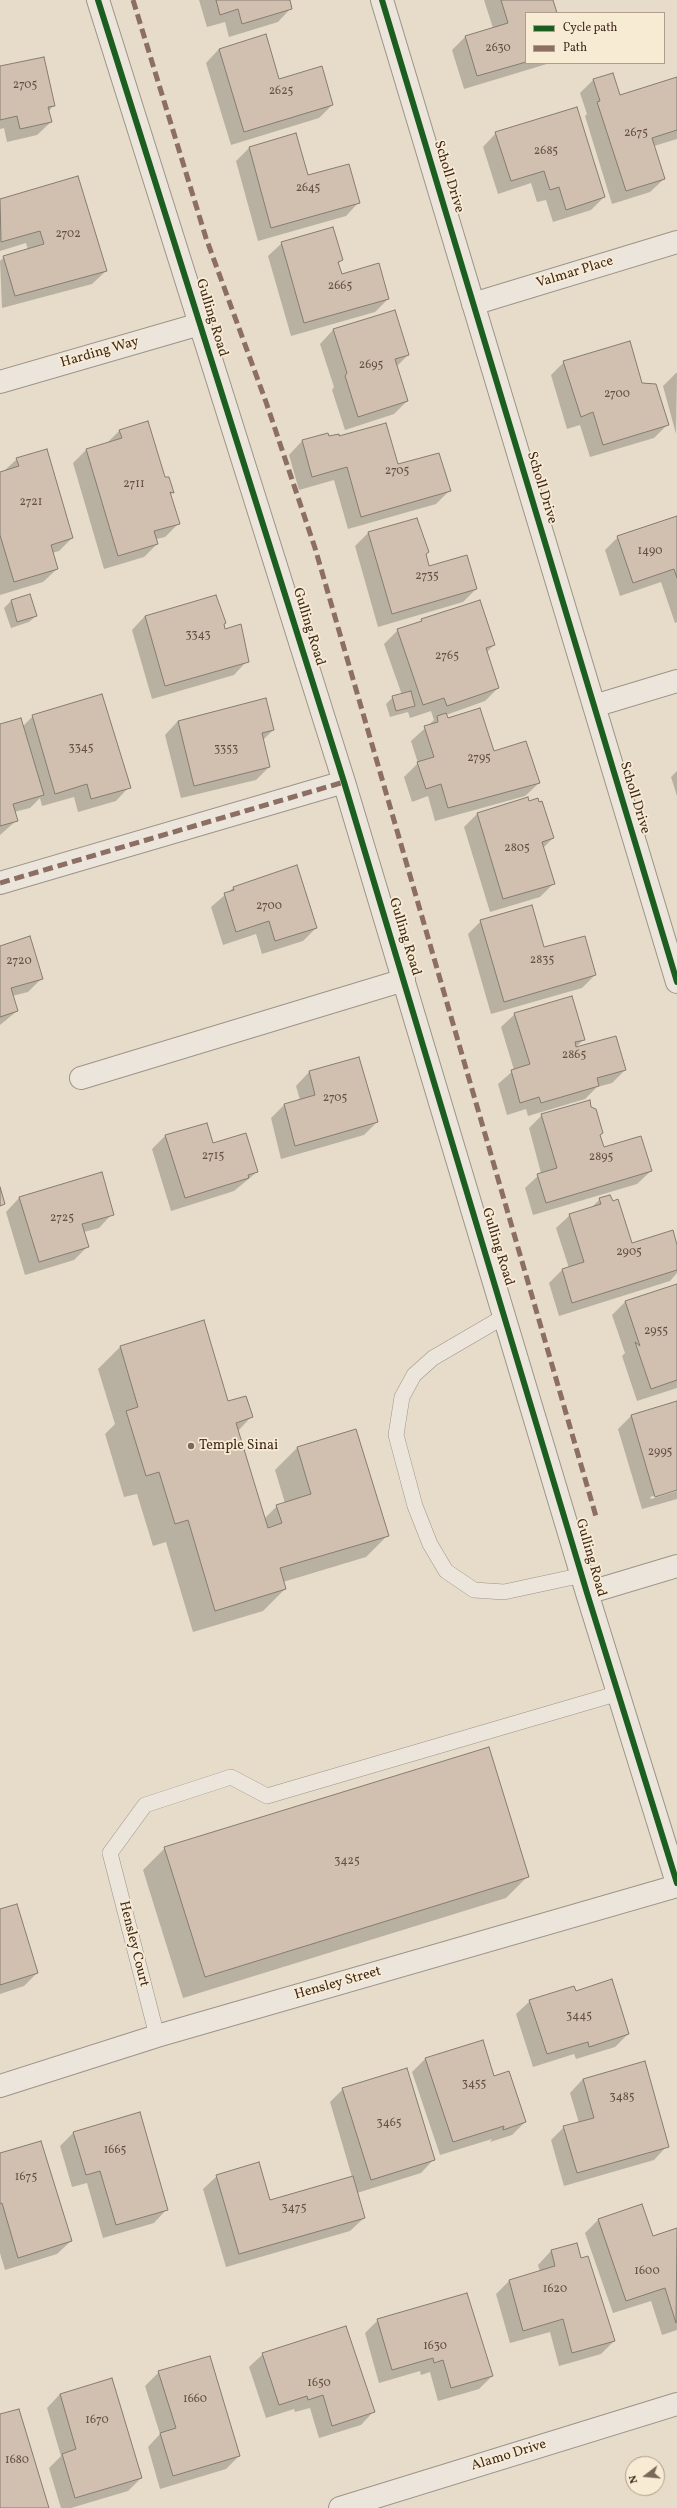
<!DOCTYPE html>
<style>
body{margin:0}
#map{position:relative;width:677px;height:2508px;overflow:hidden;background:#e7dcc9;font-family:Vollkorn,serif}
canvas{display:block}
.legend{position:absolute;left:525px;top:12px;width:140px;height:52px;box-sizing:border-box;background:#f8ebd3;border:1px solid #ae9e8b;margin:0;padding:5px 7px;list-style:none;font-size:12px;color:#3f2a1f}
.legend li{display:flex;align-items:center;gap:8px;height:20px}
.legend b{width:20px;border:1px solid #ae9e8b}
.north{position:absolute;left:625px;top:2456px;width:40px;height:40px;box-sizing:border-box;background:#f8ebd3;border:1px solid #ae9e8b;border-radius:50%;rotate:254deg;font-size:11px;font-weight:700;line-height:16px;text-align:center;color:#3f2a1f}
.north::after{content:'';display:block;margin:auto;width:14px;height:18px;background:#7a685a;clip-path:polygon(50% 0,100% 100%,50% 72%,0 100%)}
</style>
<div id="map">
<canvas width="677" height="2508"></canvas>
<ul class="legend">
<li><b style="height:5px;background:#1b5e20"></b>Cycle path</li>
<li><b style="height:5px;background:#8d6e63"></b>Path</li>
</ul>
<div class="north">N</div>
</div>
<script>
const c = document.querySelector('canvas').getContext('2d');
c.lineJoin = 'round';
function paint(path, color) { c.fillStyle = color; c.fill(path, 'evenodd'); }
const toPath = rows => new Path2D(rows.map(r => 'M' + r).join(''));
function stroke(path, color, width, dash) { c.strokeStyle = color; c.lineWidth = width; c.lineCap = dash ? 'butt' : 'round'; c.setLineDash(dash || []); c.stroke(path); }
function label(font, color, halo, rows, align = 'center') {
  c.font = font + ' Vollkorn,serif'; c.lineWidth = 3.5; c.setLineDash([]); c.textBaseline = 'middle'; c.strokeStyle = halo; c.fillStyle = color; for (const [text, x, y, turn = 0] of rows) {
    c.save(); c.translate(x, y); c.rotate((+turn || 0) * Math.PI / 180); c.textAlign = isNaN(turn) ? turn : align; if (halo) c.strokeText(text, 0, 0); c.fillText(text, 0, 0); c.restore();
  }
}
paint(toPath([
 [199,0,289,0,291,8,278,22,229,37,225,22,207,27],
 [484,0,552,0,556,13,526,13,526,63,550,63,464,89,452,50,466,36,493,28],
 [265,36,279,80,332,105,319,118,231,145,206,63,219,49],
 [0,67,54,105,48,112,51,122,37,135,7,142,4,128,0,129],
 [677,78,677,139,654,146,664,179,650,192,612,204,585,116,587,114,580,93,593,80,620,96],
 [496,133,604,197,591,210,553,222,546,200,537,202,531,183,498,194,483,147],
 [296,134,308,176,359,202,346,216,258,241,236,161,249,148],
 [77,177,106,271,92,284,2,308,0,261,4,257,28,250,26,243,0,251,0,200],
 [282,243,342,260,338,264,341,275,388,299,375,312,291,336,268,256],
 [394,311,408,355,396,367,407,401,394,414,345,430,332,390,334,387,320,344,333,330],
 [564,362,642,384,667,425,654,438,590,457,580,425,567,429,551,375],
 [676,373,677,373,676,434,663,386],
 [119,431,164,478,168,478,172,493,170,496,179,523,165,537,156,539,157,544,144,557,104,569,73,463,86,450,107,443],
 [328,434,328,438,338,437,449,491,436,504,348,529,334,480,299,490,289,455,302,441],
 [17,459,72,538,59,551,52,553,57,569,43,582,0,595,0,473,4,471],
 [677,517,677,622,675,623,661,582,620,596,605,550,618,537],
 [368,533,425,554,428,567,476,589,463,602,378,627,355,546],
 [30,595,36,616,29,622,11,628,4,608,11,601],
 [145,616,223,625,224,630,240,625,247,661,234,675,152,699,132,630],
 [422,619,494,645,486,653,498,688,485,701,446,715,448,720,539,783,525,796,435,821,428,796,412,802,404,777,418,763,411,741,434,720,431,711,410,718,408,712,390,717,386,704,393,697,402,695,384,644,398,630,418,624],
 [265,699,273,730,263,740,269,767,256,780,181,798,165,735,178,721],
 [33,716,129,787,116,801,78,812,74,797,42,806,40,798,30,808,14,812,17,820,0,835,0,725,23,726],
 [677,771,677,796,671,777],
 [527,798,553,838,543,848,554,883,540,897,490,912,464,827,477,814],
 [233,888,316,928,303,941,262,954,256,934,223,945,211,907],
 [481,921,543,949,595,975,582,988,491,1014,468,934],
 [0,947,42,978,28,992,12,996,17,1011,0,1025],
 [515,1014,584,1039,574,1049,625,1070,612,1083,597,1087,585,1099,528,1116,526,1109,507,1115,498,1084,514,1070,501,1027],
 [358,1058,377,1122,364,1135,281,1159,271,1118,284,1105,300,1100,296,1086,309,1072],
 [542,1115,599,1135,603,1148,651,1171,637,1184,533,1215,525,1188,541,1173,529,1128],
 [206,1124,213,1144,257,1172,234,1191,171,1211,152,1149,165,1136],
 [101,1173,112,1214,99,1228,84,1232,87,1247,74,1260,25,1275,6,1212,19,1198],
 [600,1199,632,1244,677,1248,677,1273,670,1281,559,1316,549,1283,562,1270,569,1268,556,1228,570,1215,591,1208],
 [677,1285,677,1388,637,1401,622,1356,625,1353,612,1315,625,1302],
 [120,1347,227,1402,251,1417,238,1431,264,1519,277,1506,285,1503,275,1470,297,1448,356,1430,388,1535,366,1557,283,1582,285,1589,263,1611,193,1632,166,1542,153,1546,137,1494,124,1497,105,1434,115,1424,98,1369],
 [677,1402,677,1489,650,1497,651,1499,677,1491,677,1499,642,1509,618,1429,631,1416],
 [165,1848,528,1876,506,1898,183,1998,143,1870],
 [0,1910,37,1973,24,1986,0,1994],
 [575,1992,628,2034,615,2047,576,2059,574,2054,533,2067,516,2014,530,2001],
 [482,2041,494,2077,525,2122,512,2135,490,2142,492,2139,440,2155,412,2072,425,2059],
 [583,2079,667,2146,654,2160,564,2186,551,2140,564,2127,579,2123,570,2093],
 [343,2089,434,2159,421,2173,357,2193,364,2218,350,2231,226,2267,203,2189,217,2176,269,2201,352,2177,330,2102],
 [73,2133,167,2209,154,2223,103,2238,87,2183,72,2187,60,2146],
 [0,2154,71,2241,57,2254,5,2270,0,2253],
 [599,2219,652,2237,677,2229,677,2330,662,2335,651,2301,613,2313,585,2233],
 [576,2244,614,2341,601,2354,559,2366,550,2332,510,2343,496,2294,509,2281,540,2272,538,2265,551,2251],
 [378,2320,492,2376,479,2389,438,2401,430,2372,421,2375,420,2371,379,2383,365,2333],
 [263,2354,374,2411,361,2425,319,2438,310,2408,295,2412,294,2409,266,2418,249,2367],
 [159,2372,239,2456,226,2469,160,2489,148,2447,160,2434,145,2386],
 [60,2394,141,2478,128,2491,71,2508,61,2508,49,2468,61,2456,47,2408]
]), '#0003');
const building = toPath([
 [216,0,290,0,292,9,242,24,238,9,220,15,216,0],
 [501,0,553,0,557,13,526,13,526,62,477,76,465,36,508,23,501,0],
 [266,34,279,79,322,66,333,105,244,132,219,49,266,34],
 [44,57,55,106,48,107,52,122,20,129,17,116,0,120,0,66,44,57],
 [613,73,620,95,677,77,677,130,652,138,665,179,626,191,597,102,600,101,593,79,613,73],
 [577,107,605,197,566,210,559,187,550,190,544,171,511,181,495,132,577,107],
 [296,133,308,175,349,164,360,203,271,228,249,147,296,133],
 [78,176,107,271,15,296,3,256,44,244,40,231,1,242,0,199,78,176],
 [333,227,343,260,338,262,342,274,379,263,389,299,304,323,281,242,333,227],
 [395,310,409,355,395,359,408,401,358,417,345,376,347,373,333,329,395,310],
 [630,341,642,383,656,384,669,425,603,445,593,412,581,417,563,361,630,341],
 [148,421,165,477,169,477,174,493,170,492,180,524,154,531,158,544,118,556,86,449,122,438,119,430,148,421],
 [386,423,398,464,439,453,451,491,361,517,347,467,312,477,302,440,328,433,329,436,339,434,339,436,386,423],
 [47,449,73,538,51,545,58,569,14,582,0,535,0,472,19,466,16,458,47,449],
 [677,516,677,578,674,569,633,583,617,536,677,516],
 [417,518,429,552,426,554,429,566,467,555,477,589,392,614,368,532,417,518],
 [30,594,37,616,17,622,11,600,30,594],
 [216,595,226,623,224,624,225,629,241,624,249,662,165,686,145,616,216,595],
 [480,600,495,645,486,648,499,688,447,706,444,698,423,705,397,629,422,621,421,619,480,600],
 [411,691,415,706,396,711,392,696,411,691],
 [102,694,131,788,91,799,87,784,55,794,32,715,102,694],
 [266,698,274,730,262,733,270,767,194,786,178,721,266,698],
 [480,708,494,751,526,741,540,783,448,808,441,784,426,789,417,762,434,757,424,726,438,722,437,716,446,713,448,718,480,708],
 [21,718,44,795,13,804,18,821,0,826,0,724,21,718],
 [528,797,529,801,538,798,539,802,542,801,554,838,542,842,555,884,503,899,477,813,528,797],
 [297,865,317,928,275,941,269,921,236,932,224,893,234,890,233,887,297,865],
 [532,905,544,947,585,936,596,975,504,1002,480,920,532,905],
 [30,936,43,979,11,988,18,1011,0,1017,0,946,30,936],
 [572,996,585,1040,575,1042,576,1047,616,1036,626,1070,597,1078,599,1086,541,1103,539,1097,520,1103,511,1070,530,1064,514,1013,572,996],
 [359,1057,378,1122,295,1146,284,1104,315,1095,309,1071,359,1057],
 [590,1100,591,1107,596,1109,603,1133,600,1135,604,1147,641,1136,652,1171,546,1203,537,1174,557,1168,541,1114,590,1100],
 [207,1123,213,1143,246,1133,258,1172,248,1175,249,1178,185,1198,165,1135,207,1123],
 [102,1172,114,1215,82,1224,89,1247,39,1262,19,1197,102,1172],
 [0,1187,5,1204,0,1206,0,1187],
 [610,1195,613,1201,618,1199,632,1243,673,1230,677,1245,677,1270,572,1303,562,1269,584,1262,569,1214,601,1204,599,1198,610,1195],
 [677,1284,677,1380,651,1389,635,1342,640,1346,625,1301,677,1284],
 [204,1320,228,1401,246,1396,253,1417,236,1423,268,1528,282,1523,276,1505,311,1494,297,1447,356,1429,389,1536,280,1568,286,1589,215,1611,188,1520,175,1524,159,1472,146,1476,126,1411,138,1407,120,1346,204,1320],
 [677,1401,677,1490,655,1497,631,1415,677,1401],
 [489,1747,529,1877,205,1977,164,1847,489,1747],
 [17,1904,38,1973,0,1985,0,1909,17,1904],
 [612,1979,629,2034,589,2047,588,2042,547,2054,529,2000,574,1986,576,1991,612,1979],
 [483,2040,494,2076,509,2071,526,2122,503,2130,504,2126,453,2142,425,2058,483,2040],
 [645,2061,669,2147,577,2173,563,2126,594,2118,583,2079,645,2061],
 [407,2068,435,2160,371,2180,342,2088,407,2068],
 [140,2112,168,2210,116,2225,100,2171,86,2175,73,2132,140,2112],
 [41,2141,72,2241,18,2258,2,2203,0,2204,0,2153,41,2141],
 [259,2162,270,2200,353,2176,365,2218,239,2254,216,2175,259,2162],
 [642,2204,653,2236,677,2228,676,2323,665,2288,626,2301,598,2219,642,2204],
 [577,2243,581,2258,588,2256,615,2341,572,2353,563,2319,523,2331,509,2280,555,2266,551,2250,577,2243],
 [467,2293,493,2376,451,2388,443,2360,434,2363,433,2358,392,2370,377,2319,467,2293],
 [346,2326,375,2412,332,2426,323,2395,308,2400,307,2396,279,2405,262,2353,346,2326],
 [210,2356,240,2456,173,2476,160,2433,176,2428,158,2371,210,2356],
 [112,2378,142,2478,75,2498,62,2454,76,2449,60,2394,112,2378],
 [19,2409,49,2508,0,2508,0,2414,19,2409]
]);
paint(building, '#d1c0b0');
stroke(building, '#857c71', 1);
const service = toPath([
 [505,1316,433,1358,414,1375,402,1397,396,1435,415,1506,430,1544,446,1571,474,1590,504,1592,583,1575],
 [157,2036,110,1853,145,1805,231,1777,267,1796,619,1693]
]);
const minor = toPath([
 [98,0,344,782,587,1593,677,1883],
 [382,0,677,982],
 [473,304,677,242],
 [0,382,200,324],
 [594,706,677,681],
 [0,883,344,782],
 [81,1078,404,980],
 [587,1593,677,1566],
 [0,2086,157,2036,677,1886],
 [340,2508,677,2404]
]);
stroke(service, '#9d9488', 16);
stroke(minor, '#9d9488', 24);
stroke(service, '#ebe5dc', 15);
stroke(minor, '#ebe5dc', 22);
stroke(toPath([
 [133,0,206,238,266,402,315,548,597,1520],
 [0,883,344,782]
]), '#8d6e63', 5, [10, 5]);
stroke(toPath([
 [98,0,344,782,587,1593,677,1883],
 [382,0,677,982]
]), '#1b5e20', 6);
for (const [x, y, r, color] of [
 [191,1446,4,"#7a685a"]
]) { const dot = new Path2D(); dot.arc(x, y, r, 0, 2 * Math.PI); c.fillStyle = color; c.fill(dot); stroke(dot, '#f8ebd3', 1.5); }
label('12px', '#645043', null, [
 ["2630",498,49],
 ["2705",25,86],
 ["2625",281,92],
 ["2675",636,134],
 ["2685",546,152],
 ["2645",308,189],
 ["2702",68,235],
 ["2665",340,287],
 ["2695",371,366],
 ["2700",617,395],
 ["2705",397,472],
 ["2711",134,485],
 ["2721",31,503],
 ["1490",650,552],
 ["2735",427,577],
 ["3343",198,636],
 ["2765",447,657],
 ["3345",81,749],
 ["3353",226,750],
 ["2795",479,759],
 ["2805",517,849],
 ["2700",269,907],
 ["2835",542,961],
 ["2720",19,962],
 ["2865",574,1056],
 ["2705",335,1099],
 ["2715",213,1157],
 ["2895",601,1158],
 ["2725",62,1219],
 ["2905",629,1253],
 ["2955",656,1332],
 ["2995",660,1453],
 ["3425",347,1862],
 ["3445",579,2017],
 ["3455",474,2085],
 ["3485",622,2098],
 ["3465",389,2124],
 ["1665",115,2151],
 ["1675",26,2178],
 ["3475",294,2209],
 ["1600",647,2272],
 ["1620",555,2290],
 ["1630",435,2347],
 ["1650",319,2384],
 ["1660",195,2400],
 ["1670",97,2421],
 ["1680",17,2461]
]);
label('14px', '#3f2a1f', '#f8ebd3', [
 ["Scholl Drive",448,177,73],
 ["Valmar Place",575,273,-17],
 ["Gulling Road",211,318,73],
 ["Harding Way",100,353,-16],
 ["Scholl Drive",541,488,73],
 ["Gulling Road",308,627,73],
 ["Scholl Drive",634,798,73],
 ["Gulling Road",404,937,73],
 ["Gulling Road",497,1247,73],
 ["Gulling Road",590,1558,74],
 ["Hensley Court",133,1944,76],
 ["Hensley Street",338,1984,-16],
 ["Alamo Drive",509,2456,-17]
]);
label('14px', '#3f2a1f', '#f8ebd3', [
 ["Temple Sinai",199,1446]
], 'left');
</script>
